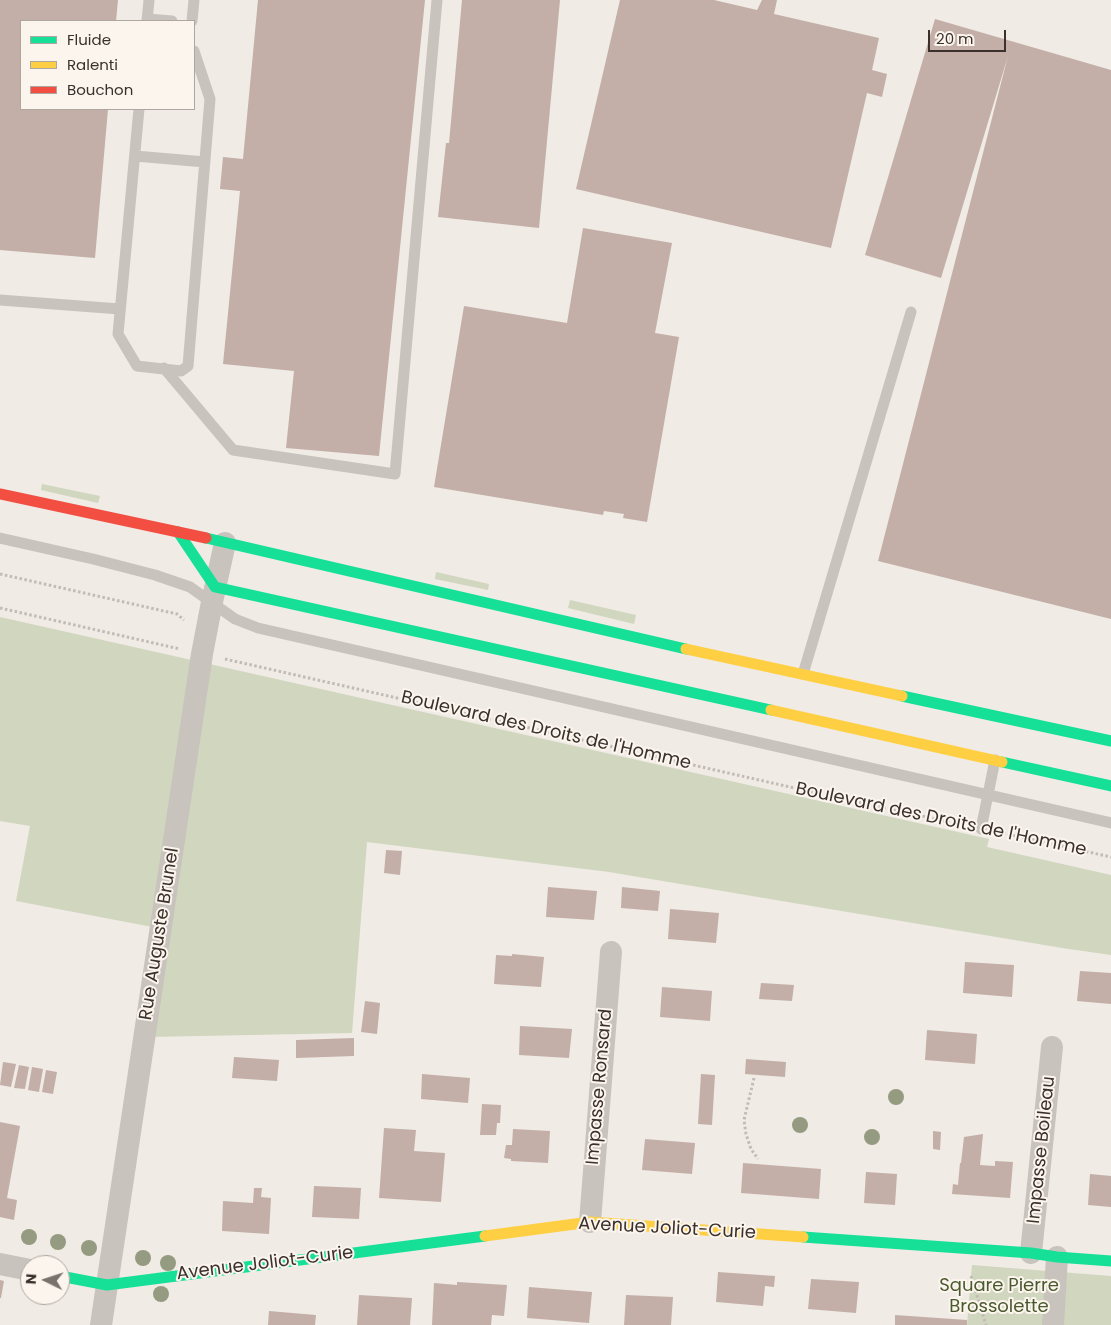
<!DOCTYPE html>
<style>
body{margin:0}
#map{position:relative;width:1111px;height:1325px;overflow:hidden;background:#f0ebe5;font-family:Poppins,sans-serif}
canvas{display:block}
.legend{position:absolute;left:20px;top:20px;width:175px;height:90px;box-sizing:border-box;background:#fbf5ee;border:1px solid #aea6a0;margin:0;padding:6px 9px;list-style:none;font-size:15px;color:#3b302b}
.legend li{display:flex;align-items:center;gap:10px;height:25px}
.legend b{width:25px;border:1px solid #aea6a0}
.north{position:absolute;left:20px;top:1255px;width:50px;height:50px;box-sizing:border-box;background:#fbf5ee;border:1px solid #aea6a0;border-radius:50%;rotate:274deg;font-size:14px;font-weight:700;line-height:20px;text-align:center;color:#3b302b}
.north::after{content:'';display:block;margin:auto;width:18px;height:22px;background:#7a716c;clip-path:polygon(50% 0,100% 100%,50% 72%,0 100%)}
.scale{position:absolute;left:928px;top:30px;width:78px;height:22px;box-sizing:border-box;border:2px solid #3b302b;border-top:0;padding-left:6px;font-size:15px;line-height:18px;white-space:nowrap;color:#3b302b;-webkit-text-stroke:4px #fbf5ee;paint-order:stroke}
</style>
<div id="map">
<canvas width="1111" height="1325"></canvas>
<ul class="legend">
<li><b style="height:6px;background:#16e098"></b>Fluide</li>
<li><b style="height:6px;background:#ffcf43"></b>Ralenti</li>
<li><b style="height:6px;background:#f24e42"></b>Bouchon</li>
</ul>
<div class="north">N</div>
<div class="scale">20 m</div>
</div>
<script>
const c = document.querySelector('canvas').getContext('2d');
c.lineJoin = 'round';
function paint(path, color) { c.fillStyle = color; c.fill(path, 'evenodd'); }
const toPath = rows => new Path2D(rows.map(r => 'M' + r).join(''));
function stroke(path, color, width, dash) { c.strokeStyle = color; c.lineWidth = width; c.lineCap = dash ? 'butt' : 'round'; c.setLineDash(dash || []); c.stroke(path); }
function label(font, color, halo, rows, align = 'center') {
  c.font = font + ' Poppins,sans-serif'; c.lineWidth = 4; c.setLineDash([]); c.textBaseline = 'middle'; c.strokeStyle = halo; c.fillStyle = color; for (const [text, x, y, turn = 0] of rows) {
    c.save(); c.translate(x, y); c.rotate((+turn || 0) * Math.PI / 180); c.textAlign = isNaN(turn) ? turn : align; if (halo) c.strokeText(text, 0, 0); c.fillText(text, 0, 0); c.restore();
  }
}
paint(toPath([
 [42,484,100,496,98,503,41,490],
 [436,572,489,584,488,590,435,579],
 [570,600,636,615,634,624,568,608],
 [0,617,989,839,987,847,1111,875,1111,955,1062,948,609,872,367,842,352,1033,148,1037,163,929,16,901,30,826,0,821],
 [972,1265,1111,1276,1111,1325,967,1325]
]), '#d1d6bf');
paint(toPath([
 [0,0,118,0,116,21,21,21,21,109,108,109,95,258,0,250],
 [258,0,425,0,379,456,286,448,294,371,223,364,240,191,220,189,223,157,243,159],
 [462,0,560,0,539,228,438,217,446,143,449,143],
 [620,0,714,0,757,10,762,0,777,0,774,14,879,38,872,70,887,74,882,97,867,93,831,248,576,189],
 [935,19,1111,70,1111,619,878,561,1008,56,941,278,865,255],
 [583,228,672,243,655,333,679,337,647,522,623,518,624,514,604,511,603,515,434,487,464,306,567,323],
 [386,850,402,851,400,875,384,873],
 [548,887,597,891,594,920,546,917],
 [622,887,660,891,658,911,621,908],
 [670,909,719,913,716,943,668,939],
 [512,954,544,957,541,987,494,984,496,955,512,956],
 [965,962,1014,965,1012,997,963,993],
 [1080,971,1111,973,1111,1004,1077,1001],
 [761,983,794,985,792,1001,759,999],
 [662,987,712,991,710,1021,660,1017],
 [365,1001,380,1003,377,1034,361,1032],
 [520,1026,572,1029,569,1058,519,1055],
 [927,1030,977,1034,975,1064,925,1060],
 [354,1038,354,1056,296,1058,296,1040],
 [234,1057,279,1060,277,1081,232,1078],
 [746,1059,786,1062,785,1077,745,1074],
 [3,1062,16,1064,11,1087,0,1085],
 [19,1065,29,1067,25,1089,14,1088],
 [32,1067,43,1069,39,1092,28,1090],
 [46,1070,57,1072,53,1094,42,1092],
 [422,1074,470,1078,468,1103,421,1099],
 [701,1074,715,1075,712,1125,698,1124],
 [482,1104,501,1105,500,1123,497,1123,496,1135,480,1135],
 [0,1122,20,1126,7,1198,17,1200,14,1220,0,1217],
 [384,1128,416,1130,414,1151,445,1153,441,1202,379,1198],
 [513,1129,550,1131,548,1163,511,1161,511,1159,504,1158,506,1145,512,1145],
 [933,1131,941,1132,940,1150,933,1149],
 [983,1134,980,1165,995,1166,995,1161,1013,1162,1010,1198,952,1194,953,1184,958,1185,960,1163,961,1163,964,1137],
 [645,1139,695,1143,692,1174,642,1170],
 [743,1163,821,1169,819,1199,741,1193],
 [866,1172,897,1174,895,1205,864,1203],
 [1090,1174,1111,1176,1111,1207,1088,1205],
 [314,1186,361,1188,359,1219,312,1217],
 [254,1188,262,1188,261,1197,271,1198,269,1234,222,1231,223,1201,253,1203],
 [718,1272,775,1276,774,1287,765,1286,763,1306,716,1302],
 [811,1279,859,1282,856,1313,808,1309],
 [0,1280,4,1281,1,1298,0,1298],
 [457,1282,507,1285,504,1316,492,1315,491,1325,432,1325,434,1283,457,1285],
 [529,1287,592,1292,589,1323,527,1318],
 [359,1295,412,1298,410,1325,357,1325],
 [626,1295,673,1297,671,1325,624,1325],
 [269,1311,316,1315,315,1325,268,1325],
 [895,1315,967,1320,967,1325,895,1325]
]), '#c3afa7');
stroke(toPath([
 [0,574,177,614,184,620],
 [0,608,180,649],
 [225,659,790,787,963,825],
 [998,832,1111,857],
 [754,1078,744,1120,746,1134,751,1149,758,1159],
 [971,1276,986,1325]
]), '#c2bbb6', 3, [2.5, 2.5]);
stroke(toPath([
 [147,19,172,21],
 [147,21,149,0],
 [192,21,194,0],
 [139,109,118,334,137,366,181,371,188,366,210,99,194,51],
 [135,156,205,162],
 [0,300,120,309],
 [164,368,233,450,395,474,437,0],
 [0,538,93,559,155,575,190,587,235,619,258,628,1111,823],
 [803,674,911,312],
 [981,829,995,760]
]), '#c9c3be', 11);
stroke(toPath([
 [590,1222,611,952],
 [1031,1253,1052,1047],
 [0,1264,30,1270],
 [101,1325,202,654,212,602,225,543],
 [1053,1325,1057,1257]
]), '#c9c3be', 22);
stroke(toPath([
 [178,532,215,587,771,710],
 [206,538,686,649],
 [902,696,1111,741],
 [1002,762,1111,786],
 [803,1237,1031,1253,1057,1257,1111,1261],
 [60,1276,107,1285,485,1236]
]), '#16e098', 11);
stroke(toPath([
 [686,649,902,696],
 [771,710,1002,762],
 [485,1236,590,1222,803,1237]
]), '#ffcf43', 11);
stroke(toPath([
 [0,494,206,538]
]), '#f24e42', 11);
c.fillStyle = '#959b80';
for (const [x, y] of [
 [896,1097],
 [800,1125],
 [872,1137],
 [29,1237],
 [58,1242],
 [89,1248],
 [143,1258],
 [168,1263],
 [161,1294]
]) { c.beginPath(); c.arc(x, y, 8, 0, 2 * Math.PI); c.fill(); }
label('18px', '#3b302b', '#fbf5ee', [
 ["Boulevard des Droits de l'Homme",546,731,13],
 ["Boulevard des Droits de l'Homme",941,820,12],
 ["Rue Auguste Brunel",160,934,-81],
 ["Impasse Ronsard",600,1087,-85],
 ["Impasse Boileau",1042,1150,-84],
 ["Avenue Joliot-Curie",667,1229,3],
 ["Avenue Joliot-Curie",265,1264,-7]
]);
label('18px', '#4a5a2e', '#fbf5ee', [
 ["Square Pierre",999,1286],
 ["Brossolette",999,1307]
]);
</script>
